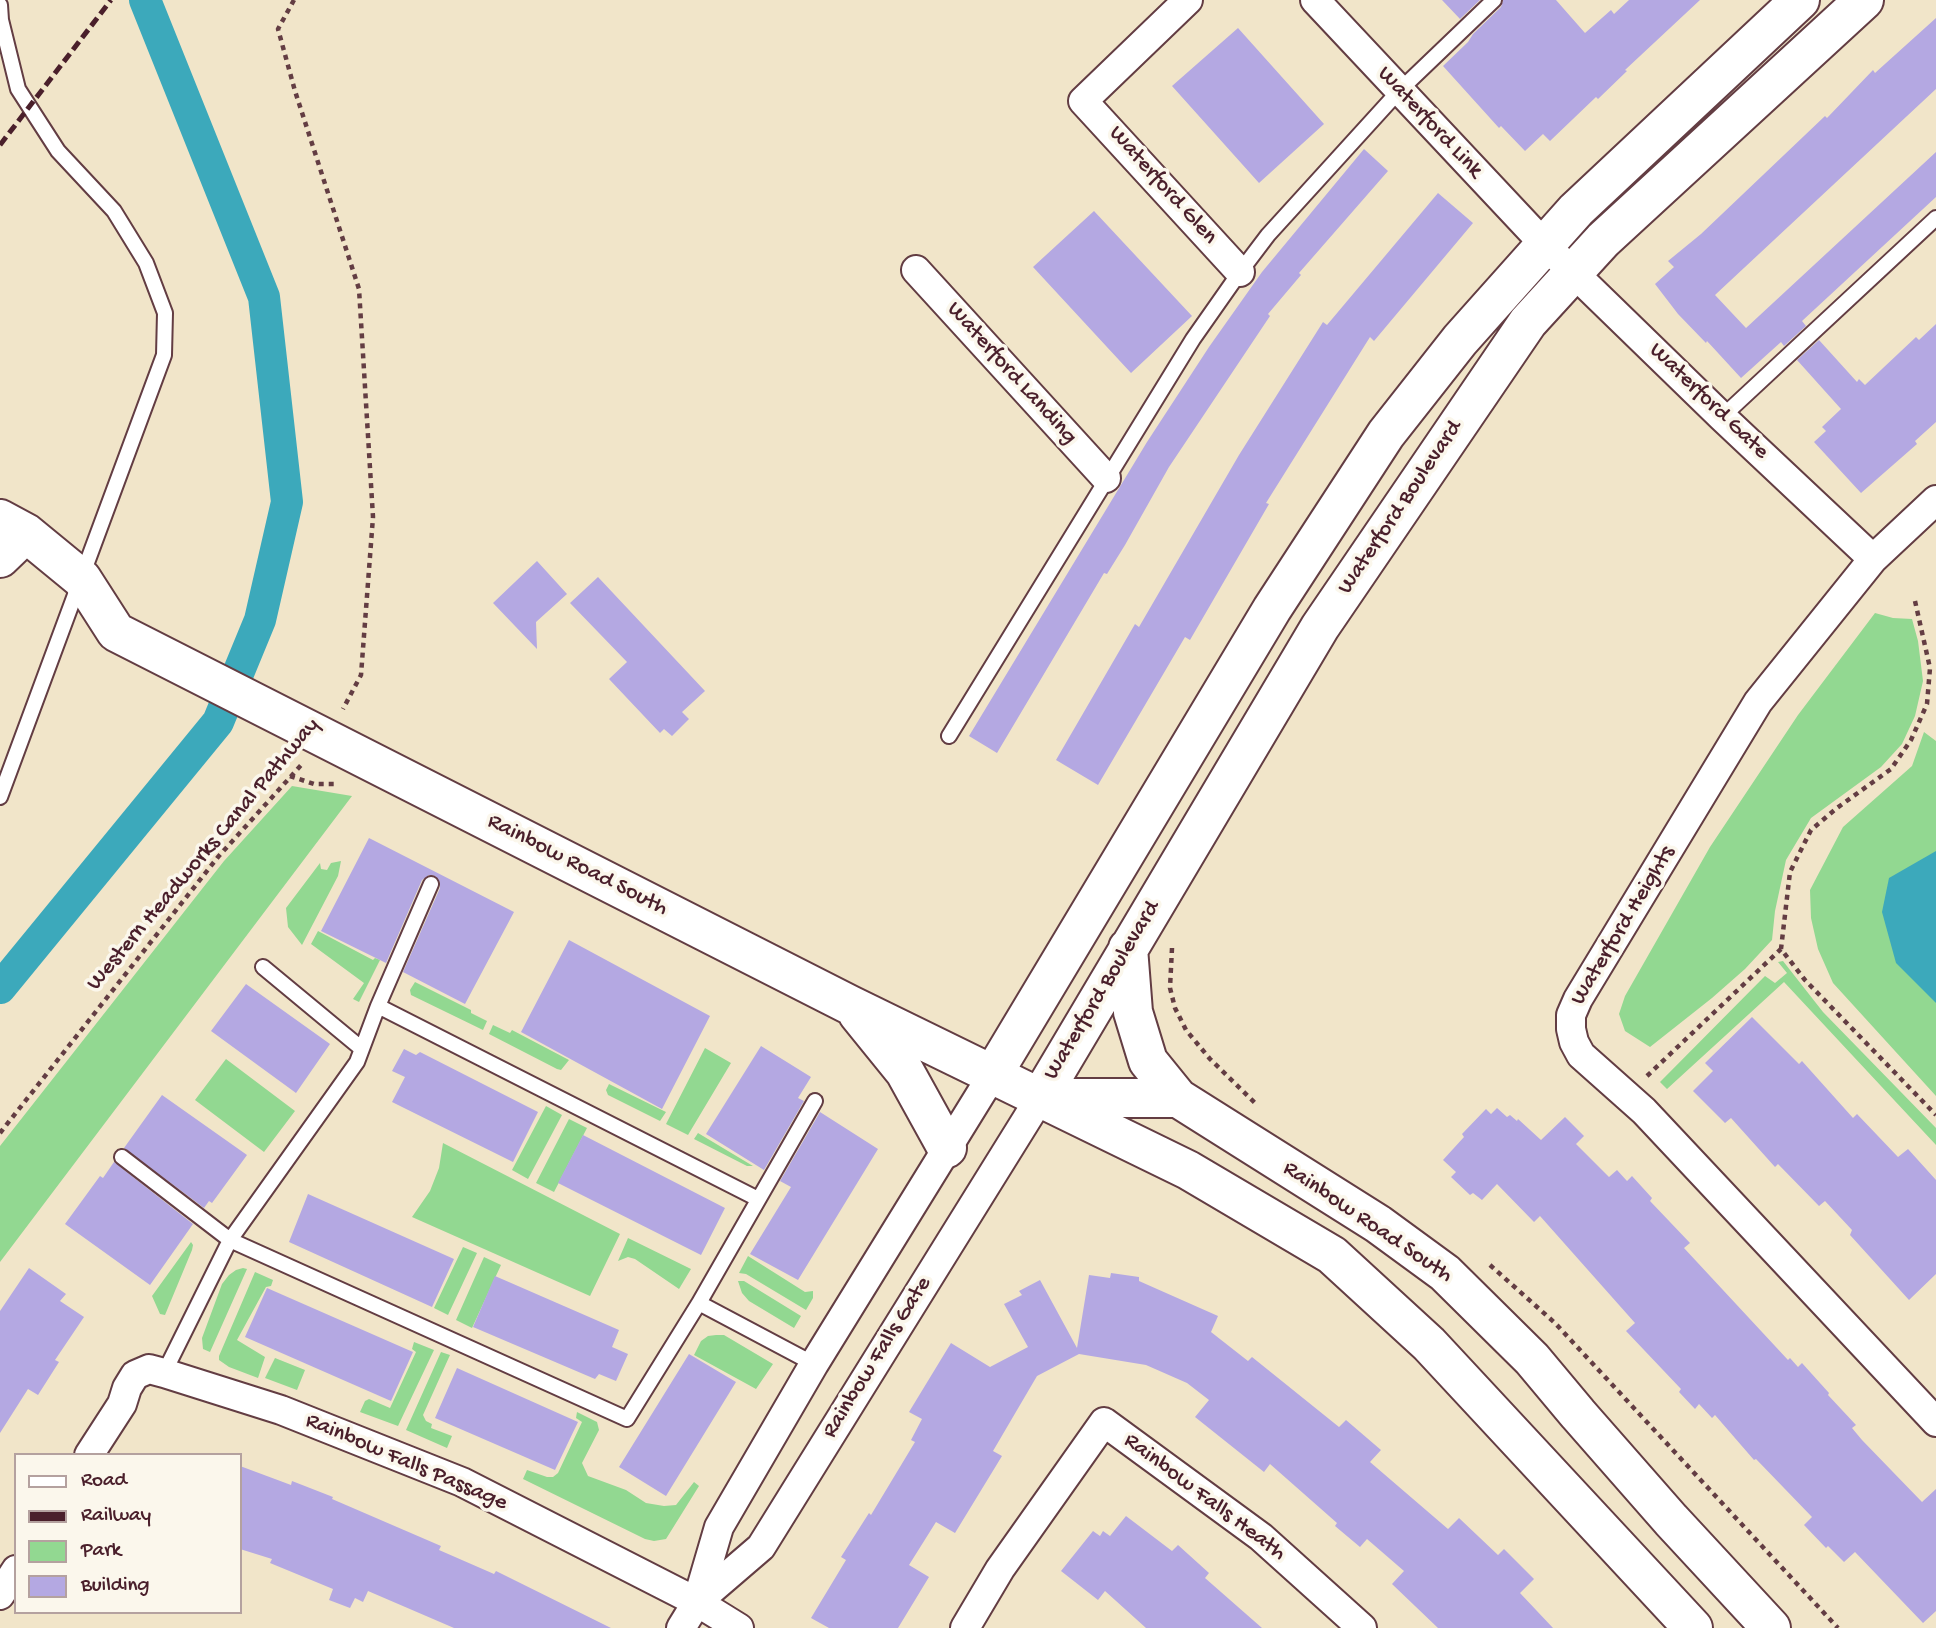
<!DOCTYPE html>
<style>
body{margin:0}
#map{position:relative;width:1936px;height:1628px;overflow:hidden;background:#f1e5c9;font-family:"Gochi Hand",sans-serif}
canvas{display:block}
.legend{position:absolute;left:14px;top:1453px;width:228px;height:161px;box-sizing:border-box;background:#fbf7ec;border:2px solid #b4a19f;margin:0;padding:9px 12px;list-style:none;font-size:21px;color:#4a1f2b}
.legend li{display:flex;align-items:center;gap:14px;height:35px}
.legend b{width:35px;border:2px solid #b4a19f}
</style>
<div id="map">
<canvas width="1936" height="1628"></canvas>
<ul class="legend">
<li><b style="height:9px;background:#fff"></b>Road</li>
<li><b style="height:9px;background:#4a1f2b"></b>Railway</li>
<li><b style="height:19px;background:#92d891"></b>Park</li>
<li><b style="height:19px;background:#b4a8e2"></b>Building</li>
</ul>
</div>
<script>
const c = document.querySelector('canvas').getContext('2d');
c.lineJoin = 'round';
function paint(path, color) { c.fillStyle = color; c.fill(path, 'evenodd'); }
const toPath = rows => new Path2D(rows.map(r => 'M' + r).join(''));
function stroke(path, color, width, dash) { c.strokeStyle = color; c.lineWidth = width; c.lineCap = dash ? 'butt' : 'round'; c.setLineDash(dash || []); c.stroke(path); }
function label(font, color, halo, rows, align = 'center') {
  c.font = font + ' "Gochi Hand",sans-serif'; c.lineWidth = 7; c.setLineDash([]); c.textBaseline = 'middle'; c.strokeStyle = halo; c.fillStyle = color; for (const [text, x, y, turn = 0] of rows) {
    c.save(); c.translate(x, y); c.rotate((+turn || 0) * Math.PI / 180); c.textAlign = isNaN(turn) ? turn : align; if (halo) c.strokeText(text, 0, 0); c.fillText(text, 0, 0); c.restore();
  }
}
paint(toPath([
 [1875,613,1893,618,1912,619,1918,641,1923,681,1915,716,1902,744,1881,767,1811,818,1786,860,1775,911,1772,940,1745,969,1712,998,1650,1047,1625,1031,1619,1014,1625,996,1710,847,1798,715],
 [1924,732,1936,741,1936,1096,1833,983,1818,949,1811,918,1810,890,1843,827,1912,766],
 [292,786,352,796,0,1262,0,1146,224,861],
 [341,861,338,876,302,945,288,927,286,908,320,863,321,869,327,870,331,863],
 [318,931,373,960,375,958,380,960,359,1002,353,999,364,983,311,944],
 [1783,961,1823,1012,1936,1128,1936,1145,1784,982,1667,1089,1660,1082,1765,976,1775,983,1787,973,1778,962],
 [415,982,471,1010,471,1013,487,1021,483,1030,411,995,410,990],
 [493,1025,510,1033,512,1030,569,1060,561,1070,557,1069,489,1034],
 [705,1048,731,1063,688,1135,666,1124],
 [226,1059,295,1111,264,1152,195,1100],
 [609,1084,666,1112,660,1121,608,1095,606,1090],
 [546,1106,562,1115,528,1179,512,1170],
 [569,1119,587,1128,554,1192,536,1183],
 [698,1133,753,1166,747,1166,694,1139],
 [443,1143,620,1234,590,1296,412,1217,430,1191,439,1168],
 [628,1238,691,1269,679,1289,635,1259,628,1257,618,1261],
 [191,1242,193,1245,192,1250,165,1315,160,1314,152,1296],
 [463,1247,477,1253,448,1315,434,1308],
 [748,1256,805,1292,813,1291,813,1298,806,1310,746,1274,739,1273],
 [484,1257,501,1265,472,1328,456,1320],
 [243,1268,247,1269,210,1352,203,1349,202,1338,222,1284,229,1275,236,1270],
 [255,1272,273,1280,271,1286,266,1287,237,1340,265,1357,258,1378,229,1367,219,1360,219,1356],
 [738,1281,744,1281,801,1316,794,1328,749,1301,742,1293],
 [716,1335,724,1335,773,1364,756,1389,694,1355,701,1341,708,1336],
 [414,1342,434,1350,398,1426,360,1412,365,1401,369,1399,390,1408,416,1352,412,1349],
 [441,1352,450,1355,423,1415,426,1421,432,1424,431,1428,452,1436,447,1448,406,1430],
 [275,1358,305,1370,297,1390,265,1378],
 [577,1412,597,1422,599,1430,582,1463,588,1476,626,1490,646,1503,664,1506,676,1505,694,1482,699,1486,666,1539,654,1541,645,1539,523,1479,527,1470,547,1477,553,1477,558,1473,582,1422,576,1418]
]), '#92d891');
paint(toPath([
 [1936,851,1936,1003,1896,963,1882,912,1889,878]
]), '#3ca9bb');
stroke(toPath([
 [0,988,218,722,260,620,287,502,264,297,145,0]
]), '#3ca9bb', 32);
paint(toPath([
 [1442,0,1480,0,1460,19],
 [1503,0,1556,0,1585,33,1611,10,1614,14,1629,0,1700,0,1625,70,1627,71,1598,99,1596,97,1550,141,1543,134,1525,151,1501,126,1499,128,1443,66,1468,42,1473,34,1501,7],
 [1936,18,1936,89,1715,295,1746,328,1936,152,1936,197,1802,321,1806,326,1784,346,1781,342,1741,378,1707,341,1706,343,1678,314,1655,284,1674,267,1668,261,1701,234,1825,116,1827,118,1873,70,1875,73],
 [1238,28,1324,124,1259,183,1172,86],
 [1364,149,1388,171,1299,273,1301,275,1268,314,1270,316,1169,467,1125,545,1107,574,1104,573,997,753,969,736,1147,442,1209,347,1262,272],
 [1438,193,1473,223,1374,341,1370,337,1266,503,1269,504,1190,640,1185,637,1098,785,1056,760,1135,624,1139,627,1239,455,1323,322,1327,325],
 [1094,211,1192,316,1131,373,1033,267],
 [1936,324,1936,422,1915,441,1917,444,1861,493,1814,442,1826,431,1822,427,1841,409,1797,360,1819,340,1857,382,1859,379,1865,385,1916,337,1919,340],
 [537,561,567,594,536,622,537,649,493,603],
 [598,577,705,691,682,712,689,719,672,736,664,729,660,733,609,679,627,662,570,603],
 [369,838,514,912,465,1004,403,972,440,888,440,882,435,876,429,875,422,880,386,963,321,931],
 [569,940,710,1016,662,1109,521,1032],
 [246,984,330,1044,296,1093,211,1031],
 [1752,1017,1799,1064,1802,1061,1853,1118,1857,1114,1898,1157,1908,1149,1936,1180,1936,1274,1909,1300,1850,1235,1852,1230,1825,1201,1819,1206,1778,1164,1775,1167,1731,1118,1725,1123,1693,1091,1713,1071,1705,1063],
 [761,1046,811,1077,798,1098,804,1101,764,1170,706,1134],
 [404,1049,416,1055,420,1052,538,1112,513,1162,392,1102,405,1077,392,1071],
 [162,1095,247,1155,212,1203,209,1201,204,1208,124,1148],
 [1497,1108,1507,1117,1510,1115,1517,1121,1518,1119,1541,1140,1565,1117,1584,1136,1576,1144,1609,1177,1617,1170,1627,1181,1632,1176,1652,1198,1650,1201,1690,1243,1684,1248,1788,1360,1790,1358,1798,1367,1802,1363,1829,1393,1828,1395,1856,1425,1852,1428,1862,1440,1922,1502,1936,1489,1936,1611,1923,1623,1855,1552,1844,1562,1828,1546,1826,1548,1804,1525,1812,1517,1756,1459,1754,1460,1715,1415,1712,1418,1699,1404,1695,1409,1679,1392,1681,1389,1626,1331,1635,1323,1540,1216,1534,1222,1497,1184,1482,1200,1473,1193,1470,1195,1451,1177,1456,1172,1443,1160,1464,1137,1462,1134,1486,1109,1491,1114],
 [820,1112,878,1149,798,1280,750,1254,791,1187,780,1181],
 [583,1135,725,1208,701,1255,558,1183],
 [114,1162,193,1224,150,1285,65,1224,100,1176,103,1178],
 [308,1194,454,1259,432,1307,289,1242],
 [29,1268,66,1294,60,1301,84,1317,55,1360,59,1362,38,1395,28,1389,0,1433,0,1311],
 [1111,1273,1139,1277,1139,1281,1218,1316,1211,1332,1248,1361,1252,1357,1339,1427,1346,1420,1381,1450,1370,1462,1448,1529,1459,1518,1498,1555,1504,1549,1534,1579,1520,1593,1553,1628,1438,1628,1392,1584,1404,1571,1367,1539,1360,1547,1335,1526,1337,1523,1270,1464,1264,1472,1195,1417,1209,1400,1187,1383,1146,1365,1079,1354,1037,1376,993,1451,1002,1456,955,1533,936,1522,909,1565,929,1577,898,1628,829,1628,811,1618,846,1560,841,1557,869,1513,871,1515,915,1442,911,1440,922,1419,909,1412,951,1343,990,1367,1028,1347,1004,1304,1022,1295,1019,1291,1040,1280,1077,1348,1089,1275,1110,1278],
 [495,1276,619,1330,612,1347,628,1354,616,1381,599,1374,595,1379,473,1327],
 [267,1288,413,1352,391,1401,245,1337],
 [689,1354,736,1382,666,1496,619,1467],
 [457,1368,578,1422,555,1470,435,1418],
 [240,1466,291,1485,292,1481,333,1497,332,1499,441,1546,439,1550,494,1574,496,1571,611,1628,454,1628,368,1591,363,1602,355,1598,350,1608,329,1600,333,1589,270,1563,272,1559,240,1549],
 [1126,1516,1172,1551,1178,1545,1209,1573,1205,1578,1262,1628,1146,1628,1105,1591,1098,1600,1061,1571,1093,1531,1100,1536,1103,1531,1110,1536]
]), '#b4a8e2');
const lane = toPath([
 [0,5,1,20,18,89,58,151,114,211,146,263,165,313,164,355,0,797],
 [1722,417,1936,218],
 [949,736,1193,339,1240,272,1268,235,1399,91,1494,0],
 [263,967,362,1049],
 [378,1006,758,1199],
 [122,1157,230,1240,627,1419,699,1303],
 [814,1364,699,1303,815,1101],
 [164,1373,230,1240,357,1062,378,1006,431,884]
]);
const street = toPath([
 [1188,0,1083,101,1240,272],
 [1315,0,1544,244,1722,417,1873,559],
 [916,270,1106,478],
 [1936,500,1873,559,1758,702,1578,999,1571,1015,1571,1029,1574,1042,1581,1055,1644,1111,1936,1422],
 [89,1455,122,1404,127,1388,135,1375,149,1369,164,1373,281,1410,462,1482,697,1602,739,1628],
 [0,1595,16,1570],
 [697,1602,761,1547,1040,1098],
 [681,1628,697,1602,719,1527,814,1364,993,1074],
 [965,1628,1000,1569,1104,1422,1261,1537,1362,1628]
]);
const secondary = toPath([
 [0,519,26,533,82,579,116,632,850,1005,1188,1170,1332,1255,1429,1344,1693,1628],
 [0,558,26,533],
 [1128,948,1133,1012,1148,1061,1178,1098],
 [858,1014,905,1072,947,1148],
 [993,1074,1272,609,1386,434,1460,340,1576,210,1800,0],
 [1040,1098,1320,627,1528,322,1603,240,1864,0],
 [1049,1098,1178,1098,1378,1224,1445,1273,1532,1359,1578,1414,1671,1520,1771,1628]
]);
stroke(lane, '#633d43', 18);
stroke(street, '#633d43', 32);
stroke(secondary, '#633d43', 42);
stroke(toPath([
 [294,0,278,29,295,91,359,289,373,517,361,675,343,709],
 [1915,601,1930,668,1927,704,1911,740,1891,769,1837,808,1811,830,1790,872,1781,949,1805,980,1936,1115],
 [290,776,314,784,336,784],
 [1172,948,1170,988,1175,1008,1186,1030,1210,1059,1256,1104],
 [1647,1076,1781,949],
 [0,1133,218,857,303,763],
 [1490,1265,1555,1323,1838,1628]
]), '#633d43', 4.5, [5, 5]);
stroke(lane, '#fff', 14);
stroke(street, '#fff', 28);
stroke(secondary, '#fff', 38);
stroke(toPath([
 [0,145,111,0]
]), '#4a1f2b', 5, [10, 5]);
label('23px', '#4a1f2b', '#fbf7ec', [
 ["Waterford Link",1429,123,47],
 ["Waterford Glen",1162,186,48],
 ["Waterford Landing",1011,374,48],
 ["Waterford Gate",1708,402,44],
 ["Waterford Boulevard",1401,508,-56],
 ["Western Headworks Canal Pathway",204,855,-50],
 ["Rainbow Road South",577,866,27],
 ["Waterford Heights",1624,926,-59],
 ["Waterford Boulevard",1103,991,-59],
 ["Rainbow Road South",1367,1223,34],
 ["Rainbow Falls Gate",878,1358,-58],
 ["Rainbow Falls Passage",406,1463,23],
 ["Rainbow Falls Heath",1204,1498,37]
]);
</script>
